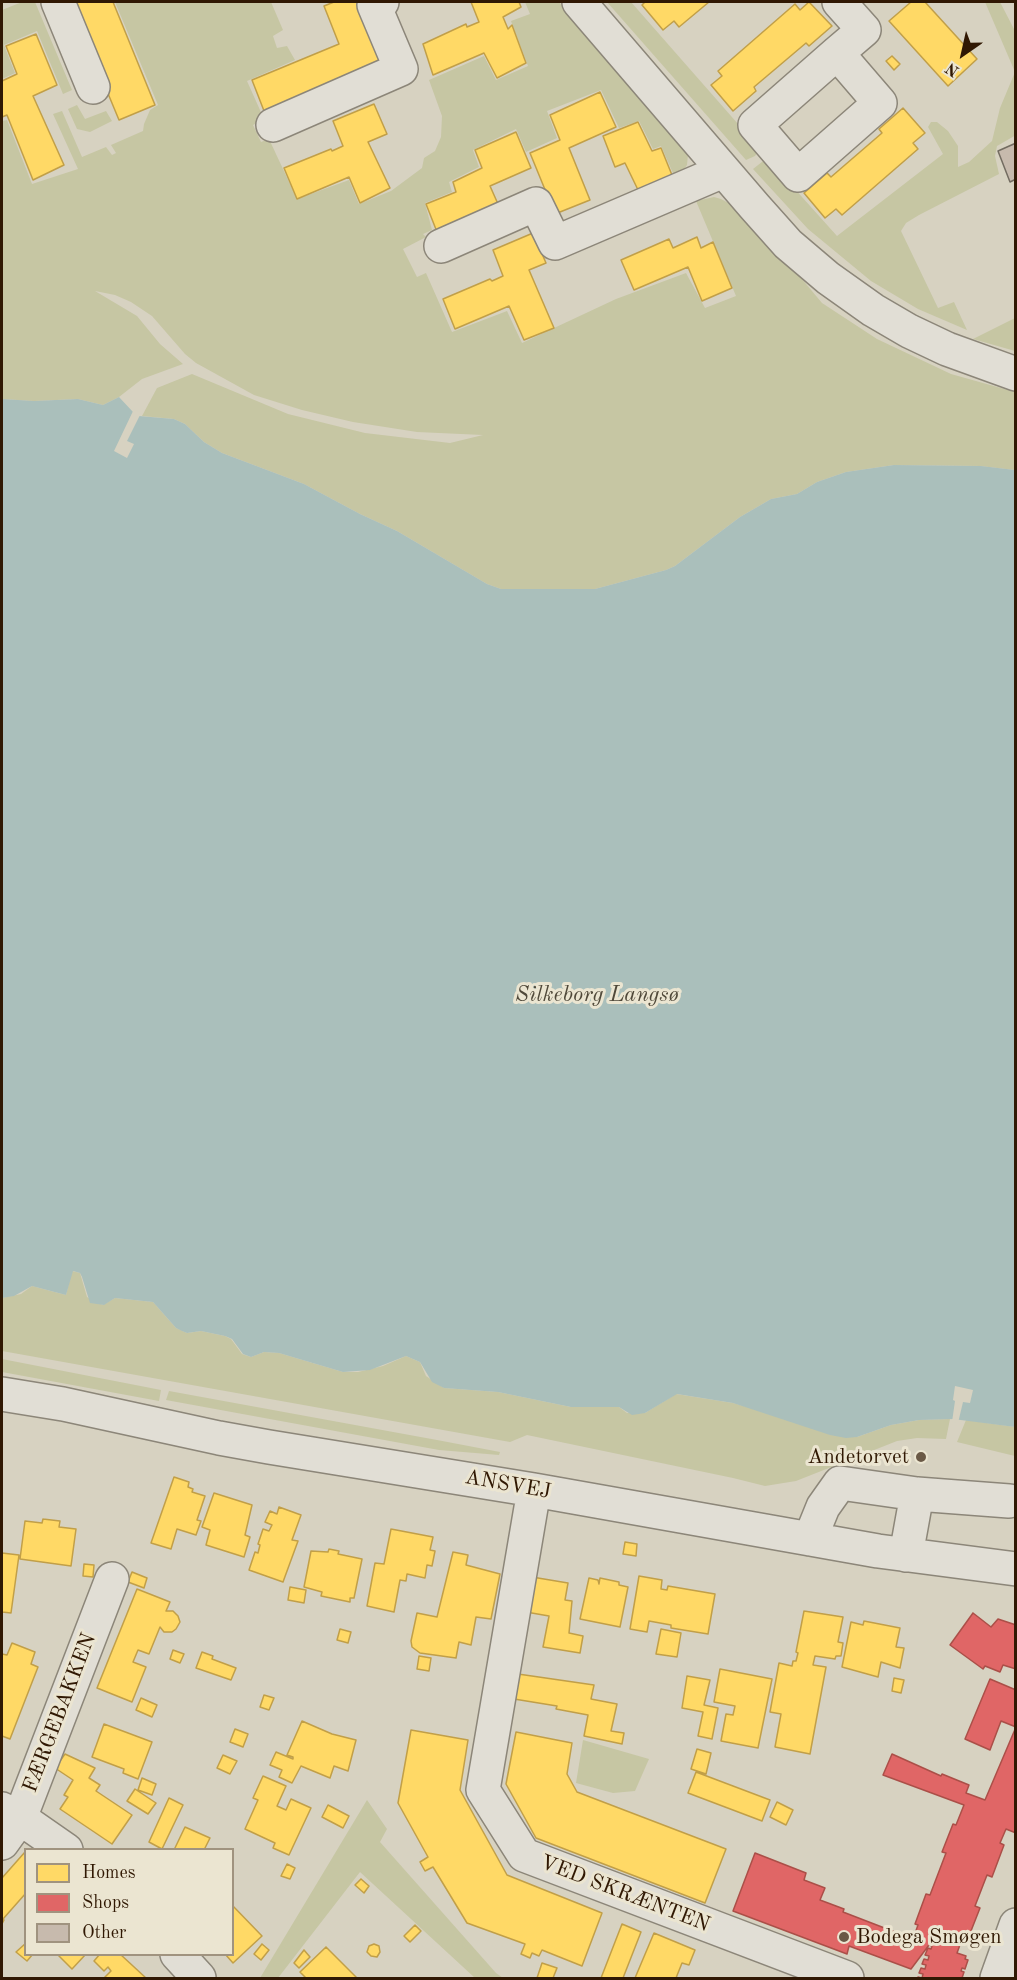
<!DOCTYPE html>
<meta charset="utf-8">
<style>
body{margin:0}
#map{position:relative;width:1017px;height:1980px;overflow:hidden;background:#d7d2c1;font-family:"Old Standard TT",serif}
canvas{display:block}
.frame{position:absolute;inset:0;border:3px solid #301803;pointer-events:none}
.legend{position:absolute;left:24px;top:1848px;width:210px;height:108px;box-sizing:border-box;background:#ebe5d1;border:2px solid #a0937f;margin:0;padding:8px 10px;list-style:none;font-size:18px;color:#301803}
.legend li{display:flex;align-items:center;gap:12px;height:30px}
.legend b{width:30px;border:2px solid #a0937f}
.north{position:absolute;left:933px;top:24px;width:60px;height:60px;-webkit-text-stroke:4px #ebe5d1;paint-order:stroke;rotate:214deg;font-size:16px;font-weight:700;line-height:24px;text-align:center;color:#301803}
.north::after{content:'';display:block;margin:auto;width:21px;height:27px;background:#301803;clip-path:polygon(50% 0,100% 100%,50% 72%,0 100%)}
</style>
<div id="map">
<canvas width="1017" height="1980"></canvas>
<div class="frame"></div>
<ul class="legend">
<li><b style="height:16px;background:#ffd966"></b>Homes</li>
<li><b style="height:16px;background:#e06666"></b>Shops</li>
<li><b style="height:16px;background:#c7baad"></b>Other</li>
</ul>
<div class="north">N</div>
</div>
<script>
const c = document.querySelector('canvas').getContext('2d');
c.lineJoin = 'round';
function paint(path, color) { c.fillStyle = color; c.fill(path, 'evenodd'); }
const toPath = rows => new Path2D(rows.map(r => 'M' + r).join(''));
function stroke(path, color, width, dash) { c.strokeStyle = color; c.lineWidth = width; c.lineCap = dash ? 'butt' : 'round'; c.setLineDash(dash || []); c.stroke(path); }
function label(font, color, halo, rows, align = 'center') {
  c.font = font + ' "Old Standard TT",serif'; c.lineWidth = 6; c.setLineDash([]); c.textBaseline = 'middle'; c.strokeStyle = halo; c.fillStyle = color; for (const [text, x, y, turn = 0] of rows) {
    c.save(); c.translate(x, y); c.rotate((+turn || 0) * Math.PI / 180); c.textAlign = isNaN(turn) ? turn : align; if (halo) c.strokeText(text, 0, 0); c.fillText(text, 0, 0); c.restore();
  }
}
paint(toPath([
 [22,2,35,2,72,90,63,94,37,31,4,45,15,73,2,79,2,10],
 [115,2,271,2,283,30,273,36,277,48,287,46,295,60,247,81,264,119,253,125,261,142,269,139,297,199,349,180,359,204,391,191,422,168,424,158,435,151,441,137,442,116,429,80,484,56,496,80,528,66,511,21,530,14,525,2,559,2,679,141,688,154,687,165,676,180,661,146,653,149,639,121,619,128,601,90,547,111,557,138,526,152,516,129,473,150,479,167,449,182,452,192,425,203,432,230,423,234,426,237,403,249,417,277,426,273,452,332,507,311,522,343,616,299,686,273,705,308,736,296,696,201,714,197,721,199,734,206,786,260,822,303,877,339,951,374,1015,392,1015,470,980,466,894,465,846,472,817,482,797,494,771,499,740,517,675,566,666,570,595,589,501,589,487,584,397,531,360,514,304,484,222,453,204,442,185,424,174,419,142,416,157,388,192,374,288,414,365,433,450,443,483,435,417,432,353,422,302,410,254,395,196,363,185,354,152,316,131,302,115,295,95,291,137,316,160,344,183,364,142,379,119,397,103,405,78,399,34,401,2,399,2,121,7,120,32,184,78,169,53,114,62,111,82,157,106,147,112,155,116,153,111,145,143,131,144,124,150,110,158,105],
 [607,2,631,2,760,149,755,156,746,160],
 [985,2,1000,2,1015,31,1016,135,997,146,995,156,999,174,919,215,906,223,901,231,938,308,954,302,967,330,918,309,871,281,808,229,753,169,767,158,837,236,943,154,928,127,931,122,937,122,948,131,958,146,958,167,969,162,992,141,1000,108,1015,72],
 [77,105,85,119,106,111,112,121,90,132,77,129,68,109],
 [1015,318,1015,351,973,339],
 [72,1271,80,1273,87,1297,103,1305,115,1298,153,1302,176,1328,187,1333,201,1331,225,1336,231,1339,242,1354,251,1357,264,1352,279,1353,343,1372,358,1372,383,1366,406,1356,420,1362,426,1376,444,1388,498,1392,571,1407,619,1407,627,1413,645,1413,676,1394,733,1403,857,1437,891,1425,919,1420,950,1419,946,1439,917,1438,897,1441,796,1481,765,1486,733,1478,527,1435,510,1442,2,1351,2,1298,21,1294,32,1286,66,1295],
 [2,1359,161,1390,159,1401,2,1372],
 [169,1391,437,1440,500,1452,499,1455,439,1450,166,1400],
 [966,1420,1015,1427,1015,1456,957,1442],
 [583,1740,649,1759,635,1791,613,1793,576,1783],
 [367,1800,387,1829,380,1842,496,1973,503,1978,475,1978,360,1872,278,1978,260,1978]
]), '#c6c6a3');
paint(toPath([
 [119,397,133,412,139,416,174,419,185,424,204,442,222,453,304,484,360,514,397,531,487,584,501,589,595,589,666,570,675,566,740,517,771,499,797,494,817,482,846,472,894,465,981,466,1015,470,1015,1427,953,1419,919,1420,891,1425,857,1437,846,1438,830,1435,733,1403,677,1394,645,1413,632,1415,619,1407,571,1407,498,1392,444,1388,432,1382,420,1362,406,1356,370,1370,343,1372,279,1353,264,1352,251,1357,243,1354,232,1339,225,1336,201,1331,187,1333,182,1331,176,1328,153,1302,115,1298,104,1305,90,1303,82,1277,80,1273,73,1271,66,1295,32,1286,14,1296,2,1298,2,399,34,401,78,399,103,405]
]), '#aabfbb');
paint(toPath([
 [134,409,141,413,127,441,134,444,127,458,114,451],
 [955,1386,973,1390,970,1403,963,1402,958,1423,952,1422,955,1401,953,1400]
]), '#d7d2c1');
const homes = toPath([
 [70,2,113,2,155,105,119,120,70,2],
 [334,2,362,2,388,62,266,116,252,80,339,44,324,6,334,2],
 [471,2,519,2,521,7,503,17,508,29,512,25,526,63,497,78,484,53,433,75,423,44,466,24,467,27,479,22,471,2],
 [645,2,709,2,679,27,674,21,663,30,642,5,645,2],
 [809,2,832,26,809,46,806,43,754,87,756,91,733,111,711,85,722,76,718,71,795,4,800,10,809,2],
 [911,2,925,2,977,59,948,86,889,21,911,2],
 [36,34,57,85,33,96,64,165,33,180,7,115,2,117,2,81,17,74,6,46,36,34],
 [892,56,900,64,894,70,886,61,892,56],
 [600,92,616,127,569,148,590,200,555,214,530,153,560,140,550,115,600,92],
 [374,104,387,134,368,142,390,188,360,203,349,177,297,199,284,168,331,149,332,151,343,146,333,121,374,104],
 [903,108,925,133,913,143,918,149,842,215,836,209,825,218,804,193,827,173,831,177,882,133,879,129,903,108],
 [638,122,652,151,661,148,674,180,640,194,625,163,615,167,603,136,638,122],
 [516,132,531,168,490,186,498,204,439,237,426,204,456,192,453,182,482,168,475,150,516,132],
 [533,233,546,263,529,270,554,328,524,340,509,306,455,329,443,299,490,279,492,281,503,276,493,250,533,233],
 [697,237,701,248,713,242,732,288,702,301,688,267,634,290,621,260,669,239,673,248,697,237],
 [174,1477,189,1482,188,1487,193,1489,192,1492,205,1496,197,1520,201,1521,196,1535,177,1529,171,1549,151,1543,174,1477],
 [214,1493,252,1505,245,1535,250,1537,244,1557,206,1545,210,1530,202,1527,214,1493],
 [279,1507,301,1515,292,1540,298,1541,283,1582,249,1570,255,1552,258,1553,260,1545,258,1544,263,1529,269,1531,272,1525,265,1522,270,1511,277,1514,279,1507],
 [43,1519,60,1521,59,1527,76,1529,71,1566,20,1559,25,1521,42,1523,43,1519],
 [391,1529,433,1537,430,1550,435,1551,432,1566,427,1565,425,1578,407,1574,406,1581,400,1580,394,1612,367,1606,375,1563,384,1564,391,1529],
 [625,1542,637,1544,636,1556,623,1554,625,1542],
 [329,1549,339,1551,338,1554,362,1559,354,1598,350,1598,350,1602,321,1596,322,1592,304,1587,311,1551,328,1552,329,1549],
 [453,1552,468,1555,466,1565,500,1574,491,1619,476,1617,471,1645,459,1642,456,1658,420,1653,412,1647,411,1641,417,1613,437,1617,453,1552],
 [2,1553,19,1555,11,1613,2,1612,2,1553],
 [84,1564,94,1565,93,1577,83,1576,84,1564],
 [132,1572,147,1578,144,1588,128,1582,132,1572],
 [639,1576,662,1580,661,1589,667,1590,668,1586,715,1594,708,1634,671,1628,671,1625,649,1621,647,1632,630,1629,639,1576],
 [532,1577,568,1583,565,1600,572,1601,569,1633,583,1636,580,1653,543,1647,549,1616,526,1612,532,1577],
 [589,1578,598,1580,599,1584,600,1578,619,1582,619,1585,628,1587,620,1627,580,1619,589,1578],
 [290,1587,306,1590,304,1603,288,1600,290,1587],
 [137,1589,170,1602,166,1611,173,1611,178,1616,180,1622,176,1629,172,1632,164,1632,160,1627,149,1654,138,1650,133,1662,146,1667,132,1702,97,1688,137,1589],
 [804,1611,843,1617,838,1642,843,1643,841,1656,836,1656,835,1659,815,1656,813,1665,826,1667,810,1754,775,1747,781,1714,770,1712,779,1663,792,1666,793,1661,796,1661,798,1653,796,1652,804,1611],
 [864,1621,900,1628,896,1647,904,1648,900,1668,881,1662,878,1677,842,1667,851,1622,863,1625,864,1621],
 [340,1629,351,1632,348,1643,337,1640,340,1629],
 [661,1629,681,1633,677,1657,656,1654,661,1629],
 [12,1643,35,1652,31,1664,38,1667,10,1739,2,1736,2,1654,7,1655,12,1643],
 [173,1650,184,1654,180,1663,170,1659,173,1650],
 [202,1652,213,1656,212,1659,236,1668,231,1680,196,1668,202,1652],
 [419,1656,431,1658,429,1671,417,1669,419,1656],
 [720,1669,772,1679,758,1748,721,1741,726,1714,733,1715,735,1706,714,1702,720,1669],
 [518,1674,594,1685,591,1699,617,1704,611,1731,624,1733,622,1744,584,1736,588,1715,556,1709,557,1706,514,1699,518,1674],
 [687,1676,710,1680,704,1705,718,1708,712,1739,698,1736,703,1712,682,1708,687,1676],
 [894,1678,904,1680,901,1693,892,1691,894,1678],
 [264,1695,274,1698,269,1710,260,1707,264,1695],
 [141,1698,157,1705,152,1717,136,1710,141,1698],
 [302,1721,332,1734,356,1740,348,1771,334,1766,330,1778,301,1766,292,1783,279,1777,282,1770,270,1765,276,1752,293,1759,293,1757,287,1755,302,1721],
 [104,1724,152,1742,138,1779,123,1773,124,1769,92,1757,104,1724],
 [235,1729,248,1734,243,1747,230,1742,235,1729],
 [411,1730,468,1740,460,1790,507,1875,602,1913,582,1966,542,1950,539,1956,532,1953,530,1958,521,1954,525,1944,467,1923,433,1867,425,1871,420,1862,428,1857,398,1803,411,1730],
 [516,1732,572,1743,567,1774,577,1792,726,1849,705,1903,536,1838,506,1784,516,1732],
 [697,1749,711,1753,706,1774,691,1769,697,1749],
 [65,1754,95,1768,89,1778,100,1785,96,1791,132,1815,112,1844,60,1809,68,1797,64,1795,73,1780,55,1768,65,1754],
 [223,1755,237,1761,230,1774,217,1768,223,1755],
 [696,1772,770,1800,762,1821,688,1793,696,1772],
 [263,1776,286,1786,277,1806,286,1810,291,1799,311,1808,289,1855,273,1848,275,1843,245,1829,258,1800,253,1798,263,1776],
 [142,1778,156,1784,152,1795,138,1790,142,1778],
 [135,1789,156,1803,148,1814,127,1801,135,1789],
 [169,1798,183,1805,162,1849,149,1842,169,1798],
 [777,1802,793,1810,786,1825,770,1817,777,1802],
 [328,1805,349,1816,343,1828,322,1817,328,1805],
 [185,1827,210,1838,204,1850,174,1850,185,1827],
 [25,1852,26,1893,3,1919,4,1920,2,1924,2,1878,25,1852],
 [287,1864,295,1868,290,1879,281,1876,287,1864],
 [361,1879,369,1886,364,1893,355,1885,361,1879],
 [232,1905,262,1936,233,1963,225,1954,232,1954,232,1905],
 [622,1924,641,1932,623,1978,601,1978,622,1924],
 [415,1925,421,1931,410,1942,404,1936,415,1925],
 [654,1933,695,1950,689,1965,682,1963,676,1978,635,1978,654,1933],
 [26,1943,26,1954,33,1954,27,1961,16,1952,26,1943],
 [262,1944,269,1950,261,1960,254,1954,262,1944],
 [374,1944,379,1946,380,1952,377,1957,371,1956,367,1952,369,1946,374,1944],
 [326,1947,357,1978,306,1978,300,1972,326,1947],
 [304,1950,310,1957,299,1968,294,1963,304,1950],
 [57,1954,86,1954,72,1969,57,1954],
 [100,1954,120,1954,146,1978,104,1978,111,1971,108,1967,104,1971,94,1961,100,1954],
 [542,1963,557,1968,553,1978,537,1978,542,1963]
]);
paint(homes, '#ffd966');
stroke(homes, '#c19f48', 1.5);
const shops = toPath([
 [973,1613,991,1627,998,1619,1016,1625,1016,1669,1003,1665,1000,1672,985,1666,983,1669,950,1645,973,1613],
 [990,1679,1016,1690,1016,1727,1001,1721,990,1750,965,1739,990,1679],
 [1016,1727,1016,1833,1006,1829,1000,1843,1004,1845,992,1877,987,1875,975,1906,980,1908,969,1936,964,1934,957,1953,966,1956,965,1959,968,1960,965,1969,962,1968,961,1971,964,1972,962,1978,918,1978,918,1977,922,1978,923,1974,919,1973,921,1968,925,1969,926,1965,922,1964,924,1959,928,1960,929,1956,925,1955,928,1948,931,1949,932,1946,929,1945,911,1969,849,1946,847,1954,733,1911,755,1853,806,1873,804,1880,825,1888,820,1900,844,1909,843,1912,913,1939,918,1925,915,1924,926,1894,930,1895,946,1853,942,1852,953,1824,956,1825,964,1805,883,1775,892,1754,941,1776,942,1774,969,1785,966,1793,985,1800,1016,1727]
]);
paint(shops, '#e06666');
stroke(shops, '#ab4f48', 1.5);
const building = toPath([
 [1016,143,1016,179,1010,182,998,151,1016,143]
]);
paint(building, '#c7baad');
stroke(building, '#736c61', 1.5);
const minor = toPath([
 [58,2,93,87],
 [579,2,755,207,788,244,828,278,873,310,909,331,947,349,1016,374],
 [837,53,880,103,798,175,755,125,837,53,864,30,839,2],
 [273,125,401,69,374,5,382,2],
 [441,246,536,204,555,243,723,171],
 [2,1394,63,1404,219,1438,269,1447,534,1490,878,1551,1016,1569],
 [534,1490,483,1790,524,1855,847,1978],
 [810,1539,823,1507,840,1483,917,1494,1009,1501],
 [906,1555,917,1494],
 [2,1809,20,1818,66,1850],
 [2,1843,20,1818,112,1579],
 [177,1954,199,1978],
 [997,1978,1016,1925]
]);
stroke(minor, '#8c8679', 36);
stroke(minor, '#e1ded5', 33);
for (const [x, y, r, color] of [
 [921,1457,6,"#6a5946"],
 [844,1937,6,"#6a5946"]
]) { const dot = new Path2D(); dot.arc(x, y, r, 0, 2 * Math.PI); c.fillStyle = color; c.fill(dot); stroke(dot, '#ebe5d1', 2); }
label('21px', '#301803', '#ebe5d1', [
 ["Andetorvet",909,1457],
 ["Bodega Smøgen",856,1937,"left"]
], 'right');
label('21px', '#301803', '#ebe5d1', [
 ["ANSVEJ",508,1485,10],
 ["FÆRGEBAKKEN",60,1713,-69],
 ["VED SKRÆNTEN",625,1894,21]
]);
label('italic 22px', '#4f4839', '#ebe5d1', [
 ["Silkeborg Langsø",597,995]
]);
</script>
